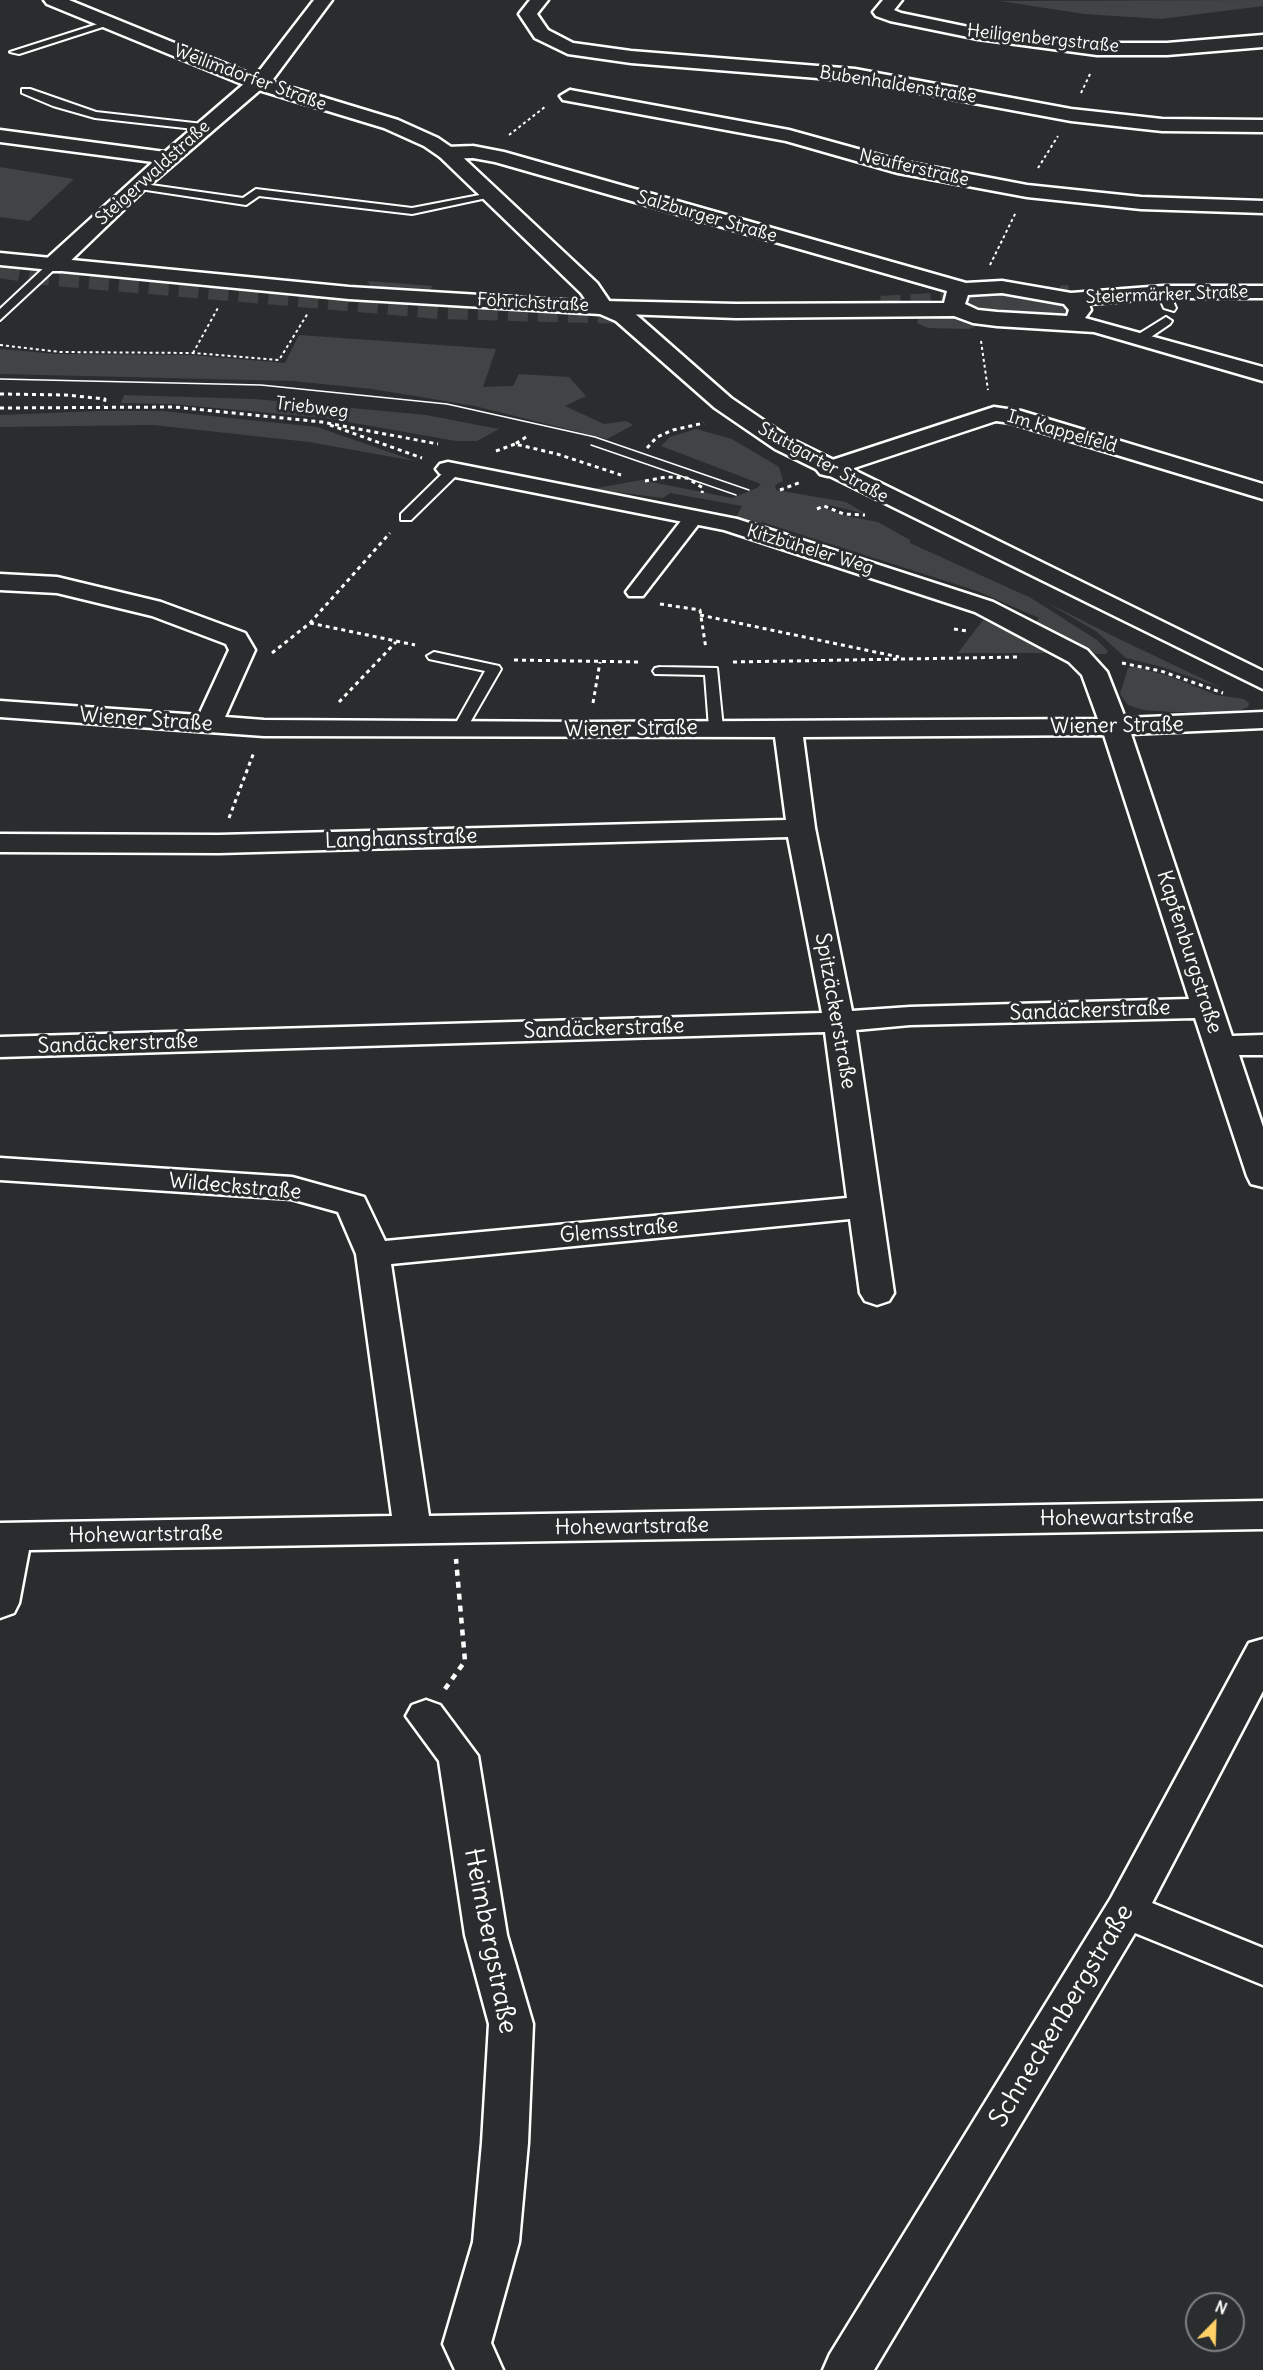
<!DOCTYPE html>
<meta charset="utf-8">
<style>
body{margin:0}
#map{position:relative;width:1263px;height:2370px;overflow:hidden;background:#2a2d2e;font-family:Delius,sans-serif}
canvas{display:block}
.north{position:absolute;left:1185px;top:2292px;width:60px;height:60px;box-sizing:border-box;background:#2a2d2e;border:2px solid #7f8182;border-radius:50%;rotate:23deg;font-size:16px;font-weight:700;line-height:24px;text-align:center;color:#fff}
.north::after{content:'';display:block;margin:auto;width:21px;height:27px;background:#ffd166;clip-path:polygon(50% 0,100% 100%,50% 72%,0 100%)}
</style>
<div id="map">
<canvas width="1263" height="2370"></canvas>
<div class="north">N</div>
</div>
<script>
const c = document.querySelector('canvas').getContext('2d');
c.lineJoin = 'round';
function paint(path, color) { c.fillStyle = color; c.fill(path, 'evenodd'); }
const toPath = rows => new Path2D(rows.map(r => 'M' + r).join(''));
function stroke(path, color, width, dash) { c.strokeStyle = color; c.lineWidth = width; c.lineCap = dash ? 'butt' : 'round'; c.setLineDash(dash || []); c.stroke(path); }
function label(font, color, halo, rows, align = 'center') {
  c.font = font + ' Delius,sans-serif'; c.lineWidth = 6; c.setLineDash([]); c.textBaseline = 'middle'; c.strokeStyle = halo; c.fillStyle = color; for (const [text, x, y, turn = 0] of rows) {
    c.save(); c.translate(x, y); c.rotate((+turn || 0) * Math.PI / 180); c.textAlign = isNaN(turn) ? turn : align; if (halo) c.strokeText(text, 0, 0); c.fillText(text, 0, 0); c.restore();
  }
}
paint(toPath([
 [1263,0,1263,6,1161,19,1084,14,1000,1],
 [0,167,74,179,29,221,0,217],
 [367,281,433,286,430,290,378,290,373,289],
 [975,292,1037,293,1068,305,1066,312,1052,316,991,312,965,302,966,296],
 [919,317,957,318,990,321,969,329,928,328,917,323],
 [299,335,496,349,483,387,513,386,519,374,569,377,586,396,565,406,604,424,626,421,633,425,607,439,475,406,372,389,292,381,0,374,0,349,57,354,192,355,285,363],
 [124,395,255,399,426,415,499,429,477,441,456,441,325,418,172,404,121,403],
 [98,411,163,411,317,427,415,461,309,442,153,425,0,427,0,415],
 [696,429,732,439,779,467,783,481,775,485,776,490,846,502,866,514,829,505,825,508,846,516,878,522,910,540,910,543,1031,598,1097,640,1108,651,1106,654,1096,654,1036,622,1039,618,977,591,762,522,759,525,735,519,742,506,670,493,663,498,592,489,641,480,732,498,757,488,761,484,661,446,670,437],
 [1046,602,1117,638,1222,688,1162,667,1126,658,1097,632],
 [983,620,1052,653,958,653],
 [1135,667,1169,676,1216,695,1244,699,1249,703,1248,707,1235,712,1173,712,1143,710,1128,705,1120,694,1128,668]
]), '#414445');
stroke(toPath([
 [0,268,43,275,439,309,623,314],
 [881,306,1069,295]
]), '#3f4243', 20, [20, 10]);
const service = toPath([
 [104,22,112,24,19,54,10,52,104,22],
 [22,89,30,89,96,112,203,124,208,127,203,130,95,118,53,106,22,93,22,89],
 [137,183,243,198,256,189,412,208,490,193,496,196,412,214,259,196,246,205,133,188,133,184,137,183],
 [48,264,58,266,0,320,0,309,48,264],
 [1163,288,1169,292,1176,308,1174,311,1164,308,1157,292,1163,288],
 [1166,317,1172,321,1170,324,1145,341,1137,341,1137,335,1166,317],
 [454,466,461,470,459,473,411,520,401,520,401,514,449,467,454,466],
 [434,652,499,666,501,669,464,733,454,733,452,730,485,671,429,659,427,656,434,652],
 [660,667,717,668,723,728,721,731,716,732,709,728,705,675,655,674,653,671,655,668,660,667]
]);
const pedestrian = toPath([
 [694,511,701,513,704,517,701,521,643,596,629,596,626,592,629,588,687,513,694,511]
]);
const minor = toPath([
 [314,0,332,0,274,78,144,190,60,271,44,271,41,266,44,261,153,162,0,142,0,130,165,152,260,70,314,0],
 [530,0,548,0,537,14,548,30,573,43,631,51,855,69,1071,109,1162,119,1263,120,1263,132,1162,131,1071,121,855,81,631,63,568,54,535,38,519,14,530,0],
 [883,0,902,0,894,10,901,13,978,29,1097,43,1167,43,1263,35,1263,47,1167,55,1097,55,978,39,890,21,876,16,873,12,883,0],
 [570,90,789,130,901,161,1027,185,1141,197,1263,201,1263,213,1141,209,1027,197,898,173,786,141,563,100,560,96,570,90],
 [473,146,504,152,966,283,1002,281,1071,293,1163,286,1263,286,1263,298,1163,298,1089,304,1091,310,1085,318,1263,367,1263,381,1094,332,997,326,973,323,954,316,736,318,595,313,592,308,595,303,603,301,736,304,944,303,947,291,495,162,473,158,447,159,440,157,437,153,440,149,447,147,473,146],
 [1002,293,1064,304,1069,310,1067,316,997,312,978,310,965,304,968,295,1002,293],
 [994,407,1021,411,1263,484,1263,499,1011,423,996,421,836,474,828,476,820,474,816,469,820,464,994,407],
 [448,462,737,519,993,602,1087,650,1107,672,1125,718,1263,712,1263,728,1131,734,1232,1036,1263,1035,1263,1055,1239,1055,1263,1127,1263,1187,1251,1184,1247,1176,1195,1018,910,1025,856,1030,894,1293,889,1301,877,1305,865,1301,860,1293,850,1219,391,1264,429,1516,1263,1501,1263,1529,29,1550,19,1603,14,1613,0,1618,0,1523,392,1516,356,1254,338,1212,291,1199,0,1180,0,1158,292,1177,364,1197,385,1241,847,1198,825,1032,0,1057,0,1037,822,1013,788,837,219,853,0,852,0,834,219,835,786,820,775,737,264,736,0,717,0,701,199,715,229,650,226,644,152,616,57,593,0,590,0,574,57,577,161,602,245,633,255,650,225,717,264,720,588,722,1098,719,1082,675,1069,662,975,612,724,530,440,474,436,469,440,464,448,462],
 [1104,735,1189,999,910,1007,852,1011,815,828,803,737,1104,735],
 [1263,1639,1263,1691,1152,1903,1263,1948,1263,1985,1135,1933,874,2370,823,2370,830,2354,1111,1898,1249,1643,1263,1639],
 [426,1700,440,1705,478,1756,507,1935,533,2024,528,2143,519,2242,491,2343,503,2370,455,2370,443,2344,473,2242,482,2143,489,2024,465,1935,439,1761,406,1716,412,1705,426,1700]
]);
const tertiary = toPath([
 [44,0,69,0,263,79,398,120,438,138,454,149,597,283,614,308,611,313,595,313,581,293,440,157,424,146,384,128,249,87,47,4,44,0]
]);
const secondary = toPath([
 [0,253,349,287,611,303,632,311,731,398,791,439,1263,671,1263,689,775,449,715,408,616,321,600,314,349,299,0,265,0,253]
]);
stroke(service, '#fff', 4);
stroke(pedestrian, '#fff', 5);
stroke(minor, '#fff', 5);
stroke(tertiary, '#fff', 5);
stroke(secondary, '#fff', 5);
stroke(toPath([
 [1081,93,1091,72],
 [509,135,546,106],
 [1038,168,1058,136],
 [990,265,1016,212],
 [981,341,988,390],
 [0,345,60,352,193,353,279,360,308,313],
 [193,353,219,306]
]), '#fff', 2, [3, 3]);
stroke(toPath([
 [0,394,66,395,105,399,104,406],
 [0,408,174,407,322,422,438,444],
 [330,425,422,458],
 [526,437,515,444,557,454,621,475],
 [647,448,657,437,673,430,704,423],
 [496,451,515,444],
 [645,481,666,477,687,478,703,488,702,493],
 [780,490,801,482],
 [817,509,824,506,844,514,865,515],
 [660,604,700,610,706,649],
 [700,615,899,657],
 [310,623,415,645],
 [954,629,967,631],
 [272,653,310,623,390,533],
 [514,660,638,662],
 [733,662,1019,657],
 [1122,663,1161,671,1223,693],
 [339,702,396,642],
 [593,703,600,662],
 [229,818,254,752]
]), '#fff', 3, [4, 4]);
stroke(toPath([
 [445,1689,465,1661,456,1559]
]), '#fff', 4.5, [6, 6]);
paint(service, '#2a2d2e');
paint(pedestrian, '#2a2d2e');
paint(minor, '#2a2d2e');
paint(tertiary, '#2a2d2e');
paint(secondary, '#2a2d2e');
stroke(toPath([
 [0,379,261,385,447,404,595,437,749,490],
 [591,445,736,495]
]), '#fff', 1.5);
label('18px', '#fff', '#2a2d2e', [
 ["Heiligenbergstraße",1043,39,6],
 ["Weilimdorfer Straße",250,78,20],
 ["Bubenhaldenstraße",898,85,9],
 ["Neufferstraße",914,168,13],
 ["Steigerwaldstraße",153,173,-42],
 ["Salzburger Straße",707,217,16],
 ["Steiermärker Straße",1167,295,-2],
 ["Föhrichstraße",533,303,3],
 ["Triebweg",312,408,7],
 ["Im Kappelfeld",1062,432,16],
 ["Stuttgarter Straße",823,463,29],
 ["Kitzbüheler Weg",810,550,17]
]);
label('21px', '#fff', '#2a2d2e', [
 ["Wiener Straße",146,720,4],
 ["Wiener Straße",1117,726,-1],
 ["Wiener Straße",631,729,-1],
 ["Langhansstraße",401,839,-2],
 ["Kapfenburgstraße",1189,952,72],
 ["Spitzäckerstraße",835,1011,80],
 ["Sandäckerstraße",1090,1011,-2],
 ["Sandäckerstraße",604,1029,-2],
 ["Sandäckerstraße",118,1044,-2],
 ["Wildeckstraße",235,1187,5],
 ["Glemsstraße",619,1231,-5],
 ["Hohewartstraße",1117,1518,-1],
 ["Hohewartstraße",632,1527,-1],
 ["Hohewartstraße",146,1535,-1]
]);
label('26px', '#fff', '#2a2d2e', [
 ["Heimbergstraße",490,1941,79],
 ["Schneckenbergstraße",1062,2016,-59]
]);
</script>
